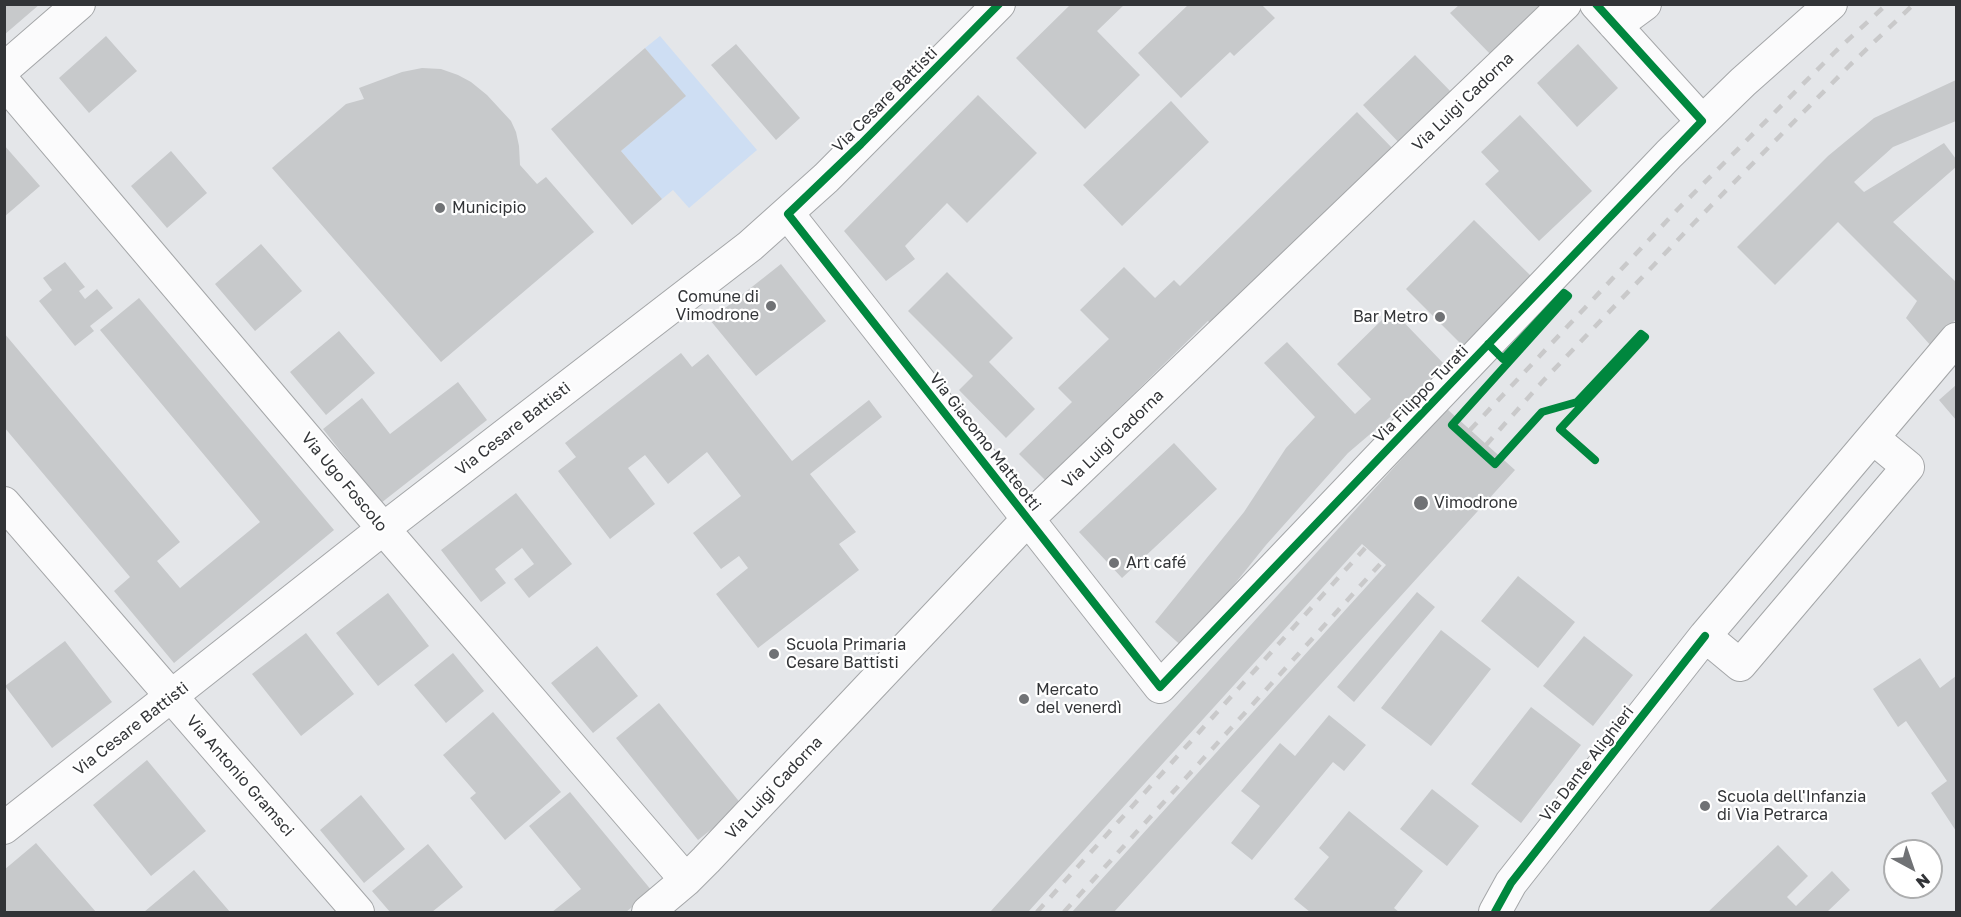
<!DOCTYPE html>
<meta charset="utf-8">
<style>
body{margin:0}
#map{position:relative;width:1961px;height:917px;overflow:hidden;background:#e4e6e9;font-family:"Golos Text",sans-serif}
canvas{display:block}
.frame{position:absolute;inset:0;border:6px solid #323437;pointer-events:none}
.north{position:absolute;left:1883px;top:839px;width:60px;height:60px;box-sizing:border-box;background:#fff;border:2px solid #adaeaf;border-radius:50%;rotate:140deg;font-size:16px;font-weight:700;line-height:24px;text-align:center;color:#323437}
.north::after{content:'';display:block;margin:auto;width:21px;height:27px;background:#707275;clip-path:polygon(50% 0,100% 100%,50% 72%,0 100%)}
</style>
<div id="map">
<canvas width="1961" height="917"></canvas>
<div class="frame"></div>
<div class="north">N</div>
</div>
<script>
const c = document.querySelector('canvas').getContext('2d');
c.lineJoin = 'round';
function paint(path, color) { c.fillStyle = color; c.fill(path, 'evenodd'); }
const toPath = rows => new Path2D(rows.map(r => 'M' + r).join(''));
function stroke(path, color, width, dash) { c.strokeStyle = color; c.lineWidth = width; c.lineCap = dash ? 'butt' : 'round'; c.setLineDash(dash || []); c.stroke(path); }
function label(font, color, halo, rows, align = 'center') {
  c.font = font + ' "Golos Text",sans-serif'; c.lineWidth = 4.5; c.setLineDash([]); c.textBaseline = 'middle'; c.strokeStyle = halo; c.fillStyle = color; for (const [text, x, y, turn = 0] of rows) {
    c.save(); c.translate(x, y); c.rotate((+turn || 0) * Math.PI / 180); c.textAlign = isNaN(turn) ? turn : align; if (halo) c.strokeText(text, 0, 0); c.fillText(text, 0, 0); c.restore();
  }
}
paint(toPath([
 [660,36,757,150,689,208,673,190,662,199,621,151,685,96,645,48]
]), '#cedef3');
paint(toPath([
 [4,4,40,4,4,35],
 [1071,4,1125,4,1097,31,1140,75,1085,129,1016,58],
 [1189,4,1261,4,1275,18,1234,56,1230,52,1181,98,1138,53],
 [1459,5,1537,5,1543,11,1494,58,1450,13],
 [106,36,137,71,89,113,59,78],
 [736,44,800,118,776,140,711,65],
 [1578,44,1618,88,1577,127,1537,83],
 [645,48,686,96,621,151,662,199,632,225,551,129],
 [1415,55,1457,98,1404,148,1363,105],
 [422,68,441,69,458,75,471,82,487,95,511,121,516,132,519,146,520,165,537,184,546,177,594,232,441,362,272,168,346,104,364,99,359,88,402,72],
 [1956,80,1956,121,1893,147,1854,182,1864,192,1944,143,1956,159,1956,167,1893,222,1956,282,1956,319,1932,347,1906,318,1917,301,1838,222,1775,285,1737,247,1828,156,1874,118],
 [978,95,1037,153,967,223,947,203,905,246,915,259,886,281,844,231],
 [1171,101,1209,142,1122,226,1083,185],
 [1357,112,1395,151,1215,328,1208,321,1108,419,1114,423,1050,485,1019,454,1072,402,1058,388,1109,339,1080,310,1124,267,1155,298,1174,280,1180,286],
 [1520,115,1592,191,1539,241,1485,184,1499,171,1481,152],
 [4,145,40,186,4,217],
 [171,151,207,193,167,228,131,186],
 [1474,220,1531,276,1463,346,1406,289],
 [261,244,302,291,255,331,215,284],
 [65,262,85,287,79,291,85,299,97,289,113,308,90,326,94,331,75,346,39,301,52,290,43,278],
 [781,264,826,321,756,376,710,320],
 [947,272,1013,338,989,362,1035,409,1006,438,959,390,973,376,908,311],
 [139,298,334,530,174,663,114,591,130,577,4,427,4,333,180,542,157,561,180,588,260,522,100,330],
 [1392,310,1445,365,1389,418,1348,453,1266,545,1225,596,1186,650,1155,622,1244,512,1286,448,1315,417,1264,363,1287,342,1355,414,1371,399,1337,364],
 [339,331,375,373,326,415,290,372],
 [681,353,692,367,708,354,792,461,869,400,882,417,810,474,856,532,839,544,859,570,758,648,716,594,748,568,739,556,721,569,693,533,741,496,707,452,668,484,645,455,628,468,655,504,610,539,558,471,576,457,565,443],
 [458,382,487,420,381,503,323,429,362,398,390,434],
 [1956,385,1956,420,1939,400],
 [1447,409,1515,470,1409,587,1114,912,1072,912,1386,565,1362,544,1028,912,990,912],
 [1174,443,1217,489,1122,578,1079,532],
 [516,493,572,564,529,598,514,579,534,564,522,548,495,569,506,583,481,602,441,550],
 [1518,576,1575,622,1538,668,1481,621],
 [1417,592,1435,607,1354,702,1337,687],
 [388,593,429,646,378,686,336,633],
 [1441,630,1491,669,1431,746,1381,708],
 [306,633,354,694,301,736,252,674],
 [1584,636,1633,675,1593,726,1543,686],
 [65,641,112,702,52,748,5,686],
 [597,646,638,696,593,733,551,683],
 [453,653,484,691,446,723,414,685],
 [1920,658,1940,688,1956,676,1956,831,1931,793,1947,781,1906,721,1898,727,1873,689],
 [659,703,742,805,698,840,616,738],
 [1531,707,1581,745,1521,823,1471,784],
 [493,712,561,792,505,840,470,798,476,793,443,755],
 [1329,715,1366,745,1344,771,1333,762,1252,860,1231,843,1260,806,1241,791,1280,743,1295,756],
 [147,760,206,831,151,876,93,805],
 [1432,789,1479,826,1447,866,1400,829],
 [570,792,652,891,626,912,552,912,581,889,529,826],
 [361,795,405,849,364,883,320,830],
 [1349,811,1423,871,1394,908,1399,912,1310,912,1294,899,1329,857,1319,848],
 [36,843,96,912,4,912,4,870],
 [428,844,463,887,432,912,390,912,372,891],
 [1778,845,1808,876,1787,897,1796,906,1832,871,1850,890,1827,912,1708,912],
 [194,870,230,912,144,912]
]), '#c7c9cb');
const minor = toPath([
 [1596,4,1702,121],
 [1614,24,1626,18,1645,4],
 [4,69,79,4],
 [4,82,363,505,686,880],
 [788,214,1160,687,1669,154,1743,82,1831,4],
 [4,503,358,912],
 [1705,636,1740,665,1908,467,1873,438],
 [4,828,383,529,750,246,826,178,999,4],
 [648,912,686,880,706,860,1028,519,1565,4],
 [1495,912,1511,883,1705,636,1956,339]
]);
stroke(minor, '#a4a6a8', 34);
stroke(minor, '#fbfbfc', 32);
stroke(toPath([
 [1470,430,1678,209,1836,51,1887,4],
 [1486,445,1543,381,1694,223,1850,65,1914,4],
 [1037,912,1366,547],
 [1064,912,1382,562]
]), '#c9c9ca', 4.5, [10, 10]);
stroke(toPath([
 [999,4,861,144,788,214,1160,687,1702,121,1596,4],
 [1488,344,1503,359,1564,293,1568,296,1452,425,1495,464,1542,412,1577,402,1641,334,1645,337,1560,429,1595,460],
 [1495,912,1511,883,1705,636]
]), '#00873e', 8);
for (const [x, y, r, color] of [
 [440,208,6,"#707275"],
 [771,306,6,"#707275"],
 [1440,317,6,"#707275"],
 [1421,503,8,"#707275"],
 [1114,563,6,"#707275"],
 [774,654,6,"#707275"],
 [1024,699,6,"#707275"],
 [1705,806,6,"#707275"]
]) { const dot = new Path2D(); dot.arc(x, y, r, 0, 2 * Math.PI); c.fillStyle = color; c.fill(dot); stroke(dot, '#fff', 2); }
label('16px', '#323437', '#fff', [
 ["Via Cesare Battisti",885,100,-45],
 ["Via Luigi Cadorna",1463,102,-44],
 ["Via Filippo Turati",1421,394,-46],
 ["Via Cesare Battisti",513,429,-38],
 ["Via Luigi Cadorna",1113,439,-44],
 ["Via Giacomo Matteotti",985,442,52],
 ["Via Ugo Foscolo",344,482,50],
 ["Via Cesare Battisti",131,729,-38],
 ["Via Dante Alighieri",1587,764,-52],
 ["Via Antonio Gramsci",240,776,49],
 ["Via Luigi Cadorna",774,788,-47]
]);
label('16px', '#323437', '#fff', [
 ["Municipio",452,208],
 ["Comune di",759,297,"right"],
 ["Vimodrone",759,315,"right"],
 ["Bar Metro",1428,317,"right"],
 ["Vimodrone",1434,503],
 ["Art café",1126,563],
 ["Scuola Primaria",786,645],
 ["Cesare Battisti",786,663],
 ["Mercato",1036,690],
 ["del venerdì",1036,708],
 ["Scuola dell'Infanzia",1717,797],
 ["di Via Petrarca",1717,815]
], 'left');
</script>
